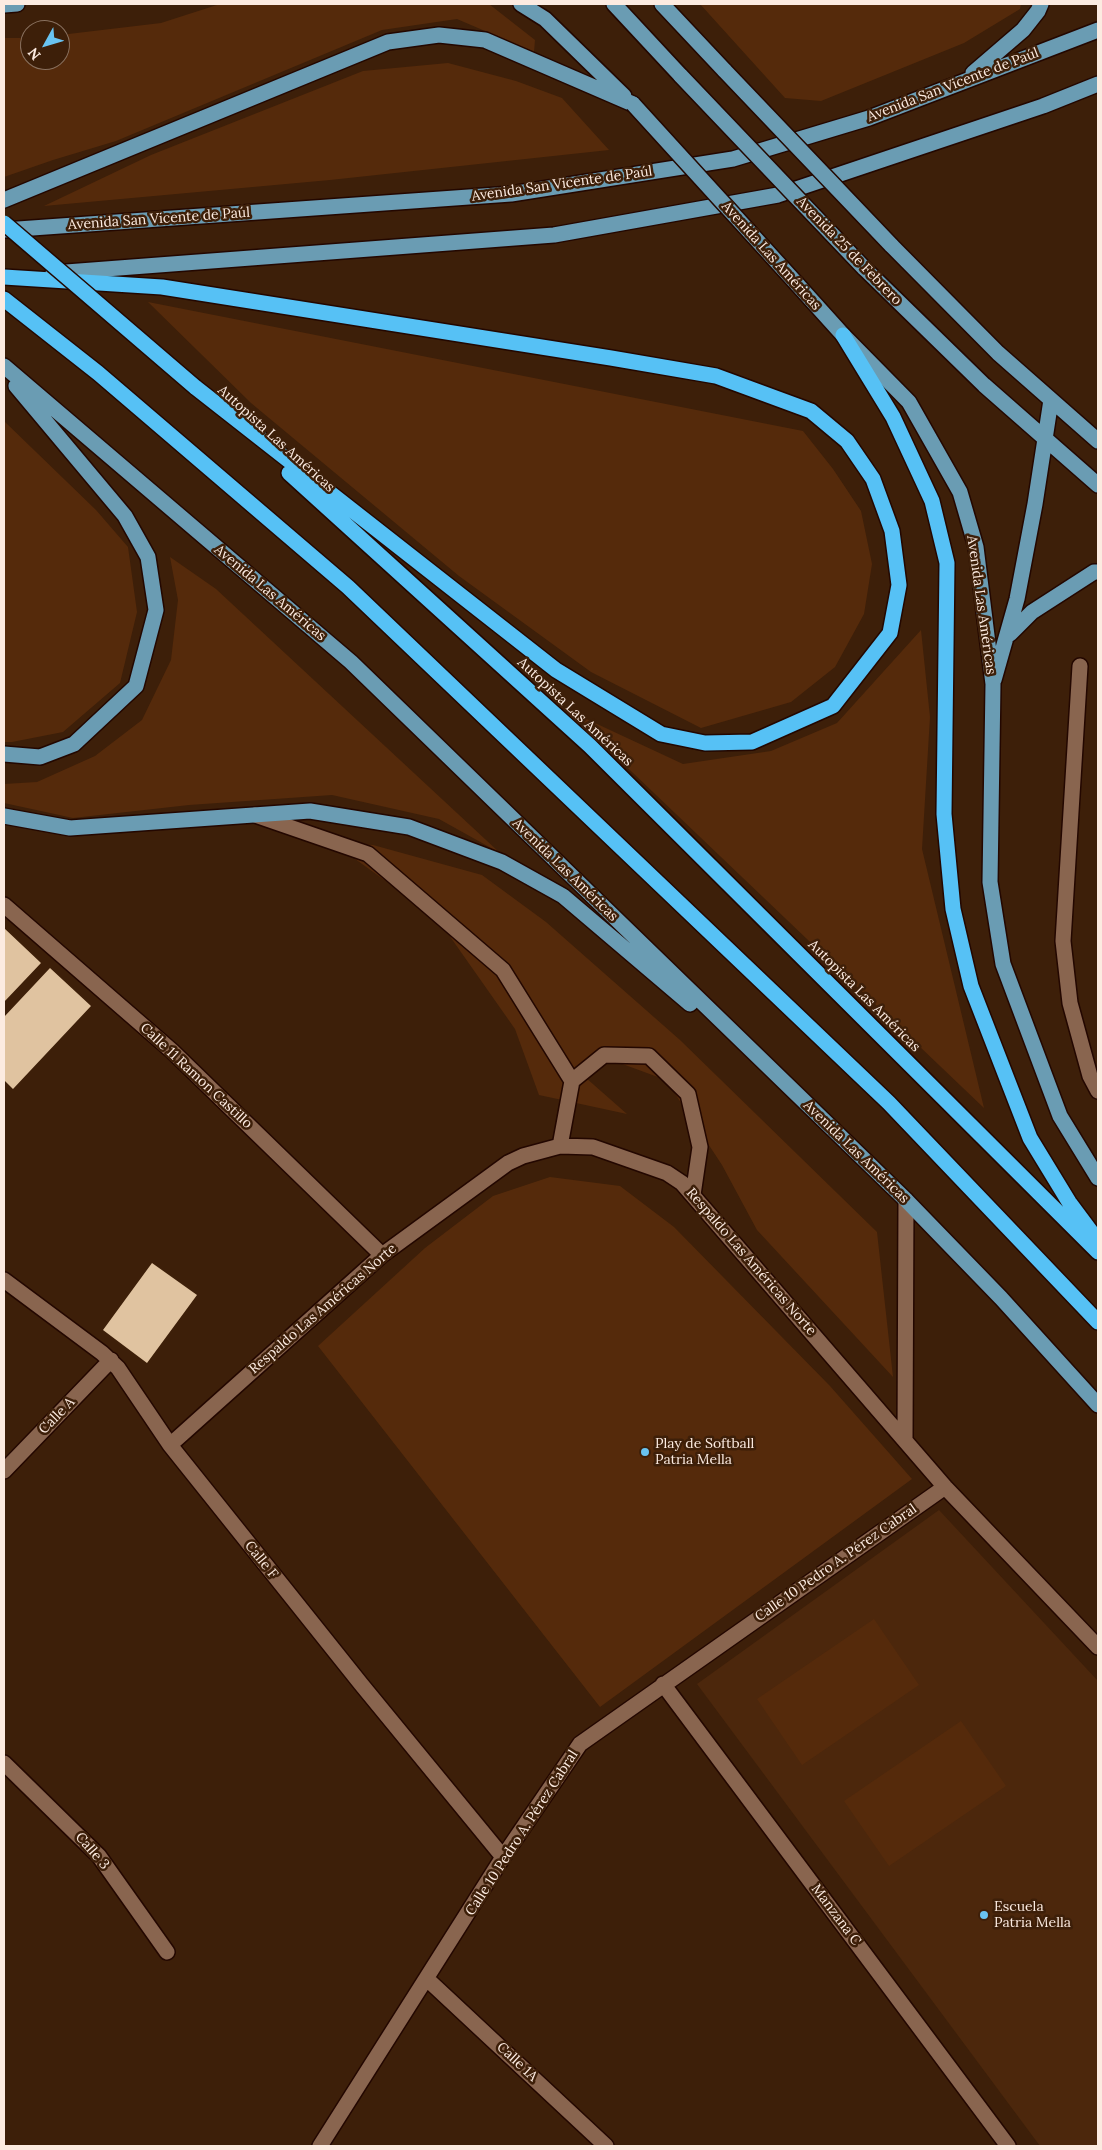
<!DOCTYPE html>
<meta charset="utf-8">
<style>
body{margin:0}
#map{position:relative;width:1102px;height:2150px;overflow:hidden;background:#3d1f09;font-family:Lora,serif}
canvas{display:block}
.frame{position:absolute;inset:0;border:5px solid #fcebe1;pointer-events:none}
.north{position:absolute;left:20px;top:20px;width:50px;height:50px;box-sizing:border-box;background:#3d1f09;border:1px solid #89715f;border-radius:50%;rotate:231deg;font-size:14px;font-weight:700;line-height:20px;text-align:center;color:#fcebe1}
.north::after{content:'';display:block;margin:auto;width:18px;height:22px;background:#69c3f1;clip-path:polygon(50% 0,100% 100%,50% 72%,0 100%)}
</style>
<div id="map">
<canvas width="1102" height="2150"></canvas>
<div class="frame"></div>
<div class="north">N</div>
</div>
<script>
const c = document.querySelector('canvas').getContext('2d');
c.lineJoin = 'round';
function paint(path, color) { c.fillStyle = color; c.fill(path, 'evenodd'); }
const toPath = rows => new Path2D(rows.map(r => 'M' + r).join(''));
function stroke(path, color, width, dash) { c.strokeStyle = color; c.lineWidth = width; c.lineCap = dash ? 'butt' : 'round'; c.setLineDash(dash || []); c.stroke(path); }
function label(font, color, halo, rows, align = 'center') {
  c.font = font + ' Lora,serif'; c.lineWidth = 5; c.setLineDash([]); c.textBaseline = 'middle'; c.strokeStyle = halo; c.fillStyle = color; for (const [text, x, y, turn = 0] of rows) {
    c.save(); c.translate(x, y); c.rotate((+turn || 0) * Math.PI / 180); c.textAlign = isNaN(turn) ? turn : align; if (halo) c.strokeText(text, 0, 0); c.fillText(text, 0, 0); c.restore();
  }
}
paint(toPath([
 [939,1510,1098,1681,1098,2146,1040,2146,697,1684]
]), '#4c270c');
paint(toPath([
 [220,4,489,4,535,40,534,52,457,19,382,30,116,141,53,160,4,177,4,38,30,38,30,60,60,60,60,35,161,23],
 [700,4,1021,4,1020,9,964,43,821,101,785,98],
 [448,63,516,81,562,98,609,150,330,180,44,206,151,155,363,71],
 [148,302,803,431,833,469,861,511,872,564,864,614,835,667,791,702,701,728,591,672,459,576,251,403],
 [4,421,96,510,128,547,137,612,120,683,63,732,12,742,4,742],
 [170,557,216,589,500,853,439,819,332,795,189,805,73,818,4,803,4,784,37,782,95,756,142,720,171,660,178,600],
 [921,630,930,717,922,849,984,1108,567,710,683,764,771,751,837,723],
 [333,843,373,845,482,875,546,922,680,1040,877,1232,893,1377,757,1230,722,1165,666,1080,617,1062,577,1070,627,1114,539,1095,515,1029,437,918],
 [550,1177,620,1186,674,1227,830,1386,912,1479,600,1707,318,1346,425,1248,493,1196],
 [874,1619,919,1685,802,1765,757,1699],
 [961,1721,1006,1786,889,1866,844,1801]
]), '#552a0b');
paint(toPath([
 [4,928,41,963,4,1002],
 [50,968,91,1006,13,1089,4,1080,4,1017],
 [152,1263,197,1295,147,1363,103,1330]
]), '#e0c3a0');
const minor = toPath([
 [1080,666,1063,941,1070,1003,1090,1076,1098,1091],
 [255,815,368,854,503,970,572,1081],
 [4,905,172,1051,382,1255],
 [560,1146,572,1081,604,1055,649,1056,688,1094,700,1147,693,1195],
 [4,1280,102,1353,118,1368,170,1445,361,1684,503,1857],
 [905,1439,906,1200],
 [170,1445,382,1255,508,1163,523,1156,560,1146,593,1147,667,1173,682,1183,945,1487,1098,1647],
 [4,1471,111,1360],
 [663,1684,1008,2146],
 [4,1763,99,1856,167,1952],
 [427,1979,606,2146],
 [320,2146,503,1857,580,1744,945,1487]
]);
const major = toPath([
 [521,4,545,19,624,96],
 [614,4,681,76],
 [662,4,725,71],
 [4,5,17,4],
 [973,73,1023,30,1038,11,1041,4],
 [4,200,388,42,439,35,485,40,633,104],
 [4,230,511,194,733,159,869,118,1098,30],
 [891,245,998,353,1098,441],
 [864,268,984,385,1098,485],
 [53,273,554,235,778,195,1043,106,1098,84],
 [797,284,843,335,909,402,960,492,976,547,993,684,990,882,1003,964,1060,1116,1098,1178],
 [4,366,351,662,906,1200,1001,1298,1098,1405],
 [1010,634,1032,612,1094,572,1098,572],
 [994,680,1017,599,1035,504,1051,400],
 [4,754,40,757,74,744,136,686,156,610,148,557,125,516,16,386],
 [4,816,70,828,310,811,409,827,502,862,563,896,690,1004]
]);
const highway = toPath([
 [4,277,162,287,611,358,716,376,811,411,847,441,873,479,892,531,899,585,890,633,833,706,752,742,705,743,661,734,556,670,195,387],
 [4,299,98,373,348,587,889,1103,1098,1322],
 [843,335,893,417,932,501,947,563,944,814,953,909,971,986,1030,1138,1069,1202,1098,1241],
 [289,473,590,746,1098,1252]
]);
stroke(minor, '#230700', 18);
stroke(major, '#230700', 18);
stroke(highway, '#230700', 18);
stroke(minor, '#89654f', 15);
stroke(major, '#6a9cb3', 15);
stroke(highway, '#56c1f5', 15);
const majorBridge = toPath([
 [725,71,891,245],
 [681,76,864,268],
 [633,104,797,284]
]);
const highwayBridge = toPath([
 [4,223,195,387]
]);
stroke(majorBridge, '#230700', 18, []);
stroke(highwayBridge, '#230700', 18, []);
stroke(majorBridge, '#6a9cb3', 15);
stroke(highwayBridge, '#56c1f5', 15);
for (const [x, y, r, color] of [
 [645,1452,5,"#69c3f1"],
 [984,1915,5,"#69c3f1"]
]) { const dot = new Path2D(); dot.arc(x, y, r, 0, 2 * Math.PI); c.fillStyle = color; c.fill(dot); stroke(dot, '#3d1f09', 2); }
label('14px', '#fcebe1', '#3d1f09', [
 ["Avenida San Vicente de Paúl",953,85,-21],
 ["Avenida San Vicente de Paúl",562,184,-8],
 ["Avenida San Vicente de Paúl",159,219,-4],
 ["Avenida 25 de Febrero",849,251,46],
 ["Avenida Las Américas",771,256,48],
 ["Autopista Las Américas",276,439,42],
 ["Avenida Las Américas",270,593,40],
 ["Avenida Las Américas",981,605,82],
 ["Autopista Las Américas",575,712,43],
 ["Avenida Las Américas",565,870,44],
 ["Autopista Las Américas",864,996,45],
 ["Calle 11 Ramon Castillo",196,1076,43],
 ["Avenida Las Américas",856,1152,44],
 ["Respaldo Las Américas Norte",751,1262,49],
 ["Respaldo Las Américas Norte",323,1309,-41],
 ["Calle A",57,1416,-46],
 ["Calle F",261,1560,51],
 ["Calle 10 Pedro A. Pérez Cabral",836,1563,-35],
 ["Calle 10 Pedro A. Pérez Cabral",522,1833,-57],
 ["Calle 3",92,1851,49],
 ["Manzana C",836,1915,53],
 ["Calle 1A",517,2062,43]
]);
label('14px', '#fcebe1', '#3d1f09', [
 ["Play de Softball",655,1444],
 ["Patria Mella",655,1460],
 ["Escuela",994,1907],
 ["Patria Mella",994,1923]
], 'left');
</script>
